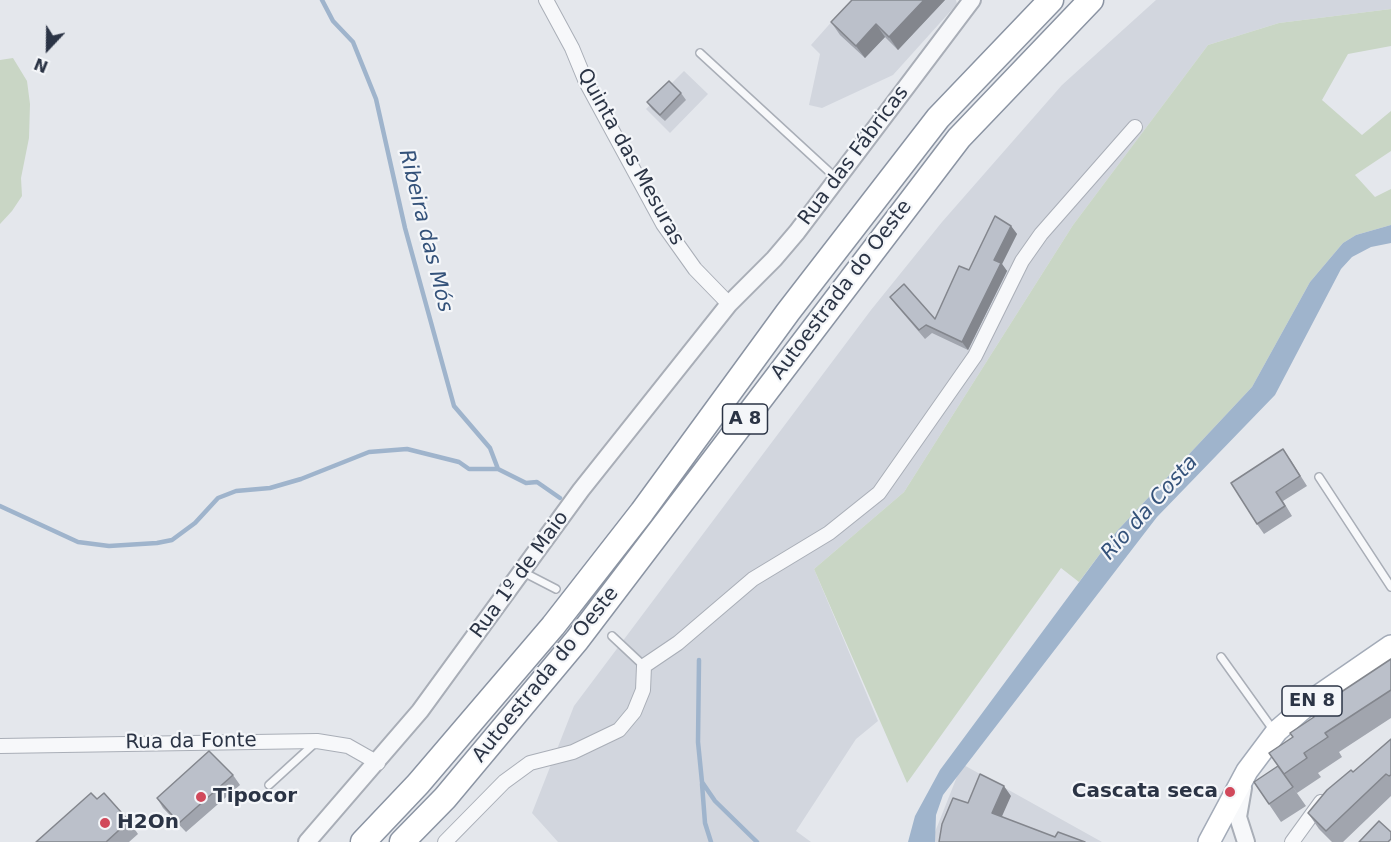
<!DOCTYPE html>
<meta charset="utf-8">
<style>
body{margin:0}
#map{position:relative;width:1391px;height:842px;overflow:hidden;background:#e4e7ec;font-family:"DejaVu Sans",sans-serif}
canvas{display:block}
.north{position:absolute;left:18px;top:18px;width:60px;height:60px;-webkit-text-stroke:4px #f4f6f9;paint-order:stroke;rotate:202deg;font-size:16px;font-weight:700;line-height:24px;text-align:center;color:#2b3445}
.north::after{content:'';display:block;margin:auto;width:21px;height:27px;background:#2b3445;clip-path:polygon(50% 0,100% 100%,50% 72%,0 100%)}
</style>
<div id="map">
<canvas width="1391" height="842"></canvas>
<div class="north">N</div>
</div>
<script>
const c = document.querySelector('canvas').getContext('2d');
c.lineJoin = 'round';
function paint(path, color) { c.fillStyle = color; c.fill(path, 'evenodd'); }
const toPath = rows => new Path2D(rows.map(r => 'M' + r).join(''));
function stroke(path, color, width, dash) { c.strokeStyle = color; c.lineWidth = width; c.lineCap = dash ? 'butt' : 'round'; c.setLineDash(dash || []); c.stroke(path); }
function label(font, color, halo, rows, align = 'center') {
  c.font = font + ' "DejaVu Sans",sans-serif'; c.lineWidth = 4.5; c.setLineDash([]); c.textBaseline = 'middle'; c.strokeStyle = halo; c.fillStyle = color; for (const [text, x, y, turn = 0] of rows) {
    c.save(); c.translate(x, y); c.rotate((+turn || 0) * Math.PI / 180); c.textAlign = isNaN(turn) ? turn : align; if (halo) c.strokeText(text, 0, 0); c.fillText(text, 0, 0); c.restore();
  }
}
paint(toPath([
 [851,0,956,0,957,4,893,75,822,108,809,105,820,54,811,45],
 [1156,0,1391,0,1391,9,1279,23,1208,45,1073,225,904,492,814,569,878,721,856,739,796,831,811,842,558,842,532,813,574,706,871,310,942,222,1062,85],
 [684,71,708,94,670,133,646,109],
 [962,764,1102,842,931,842]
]), '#d2d6de');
paint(toPath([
 [1391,9,1391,46,1348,54,1322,100,1362,135,1391,111,1391,151,1355,175,1375,197,1391,189,1391,225,1356,235,1343,243,1310,282,1252,387,1117,531,1079,582,1061,568,907,783,814,569,904,492,1073,225,1208,45,1279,23],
 [13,58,27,81,30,104,29,138,21,178,22,196,12,211,0,224,0,60]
]), '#c9d6c5');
paint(toPath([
 [1391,225,1391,243,1371,247,1352,257,1341,269,1275,395,1157,517,943,795,936,815,935,842,908,842,915,816,940,770,1117,531,1252,387,1310,282,1343,243,1356,235]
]), '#9fb4cc');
stroke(toPath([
 [322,0,333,21,353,42,376,99,405,228,454,406,490,448,498,469],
 [0,506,78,542,109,546,157,543,172,540,195,523,218,498,236,491,270,488,301,479,369,452,407,449,459,462,469,469,498,469,526,483,537,482,560,498],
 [699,660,698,742,702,782,715,801,757,842],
 [702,784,705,823,711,842]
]), '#9fb4cc', 4.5);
const service = toPath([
 [700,53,837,179],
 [1319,477,1391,587],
 [523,572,556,589],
 [612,636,644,666],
 [1221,657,1274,731],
 [269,785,315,743]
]);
const minor = toPath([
 [546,0,572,48,586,82,663,224,695,269,729,304],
 [0,746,317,741,348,746,378,763],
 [445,842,504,782,530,763,573,752,619,730,634,712,643,690,644,666,678,643,753,579,829,533,879,493,975,356,1022,261,1041,234,1135,127],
 [1292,842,1321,802]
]);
const tertiary = toPath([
 [1243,788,1238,817,1246,842],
 [307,842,420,711,581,490,729,304,774,259,797,232,972,0]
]);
const primary = toPath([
 [1209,842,1247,771,1277,731,1314,699,1391,646]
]);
const motorway = toPath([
 [363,842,418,784,553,626,642,512,788,312,938,118,1051,0],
 [402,842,445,798,577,640,959,138,1091,0]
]);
stroke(service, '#a9aeb7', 10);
stroke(minor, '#a9aeb7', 16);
stroke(tertiary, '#a9aeb7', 20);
stroke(primary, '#a3abb8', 24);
stroke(motorway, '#8b94a3', 27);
stroke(service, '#f7f8fa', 7);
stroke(minor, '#f7f8fa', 14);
stroke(tertiary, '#f7f8fa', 16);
stroke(primary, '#fff', 21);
stroke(motorway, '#fff', 24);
paint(toPath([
 [852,0,945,0,898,50,885,37,865,58,840,35,831,22],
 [681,93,686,100,665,121,652,109,647,102],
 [1011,226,1017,234,1002,264,1007,271,968,350,932,333,925,339,896,305,890,297,935,319,969,270],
 [1290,459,1307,486,1283,501,1292,516,1264,534,1257,524],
 [1391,659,1391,718,1339,752,1342,757,1318,773,1321,777,1297,793,1269,753,1293,737,1314,717],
 [1391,739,1391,796,1343,842,1332,842,1319,829,1308,813],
 [1278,766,1306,806,1281,822,1254,782],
 [233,775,240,785,186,832,163,808,157,798],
 [97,799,129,821,138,834,129,842,36,842]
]), '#a1a5ae');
paint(toPath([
 [924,0,945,0,898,50,889,37],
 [876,24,885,37,865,58,856,46],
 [1011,226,1017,234,1002,264,1007,271,968,350,962,342,994,260],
 [1004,786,1011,796,999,823,992,813]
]), '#83868d');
const building = toPath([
 [852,0,924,0,889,37,876,24,856,46,831,22,852,0],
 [669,81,681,93,660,115,647,102,669,81],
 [995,216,1011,226,994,260,1001,263,962,342,926,325,919,330,890,297,904,284,935,319,959,266,969,270,995,216],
 [1283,449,1300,476,1276,492,1285,506,1257,524,1231,483,1283,449],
 [1391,659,1391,690,1325,733,1328,737,1304,753,1307,758,1284,774,1269,753,1293,737,1290,733,1314,717,1311,712,1391,659],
 [1391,739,1391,775,1389,776,1386,774,1326,831,1308,813,1327,790,1351,770,1353,772,1391,739],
 [209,751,233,775,179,823,157,798,209,751],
 [1278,766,1293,787,1269,804,1254,782,1278,766],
 [980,774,1004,786,992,813,1055,837,1058,832,1085,842,939,842,942,824,953,798,968,803,980,774],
 [91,793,97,799,104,793,129,821,106,842,36,842,91,793],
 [1379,821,1391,832,1391,839,1388,842,1359,842,1379,821]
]);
paint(building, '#bbc0ca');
stroke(building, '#83868d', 1.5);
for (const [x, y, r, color] of [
 [1230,792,6,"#d1495b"],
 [201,797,6,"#d1495b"],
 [105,823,6,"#d1495b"]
]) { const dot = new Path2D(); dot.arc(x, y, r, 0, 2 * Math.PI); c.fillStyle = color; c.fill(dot); stroke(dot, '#f4f6f9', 2); }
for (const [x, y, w] of [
 [745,419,45],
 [1312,701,60]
]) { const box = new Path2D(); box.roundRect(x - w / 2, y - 15, w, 30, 4.5); c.fillStyle = '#f4f6f9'; c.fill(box); stroke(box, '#2b3445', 1.5); }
label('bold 18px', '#2b3445', null, [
 ["A 8",745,419],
 ["EN 8",1312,701]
]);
label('20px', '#2b3445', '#f4f6f9', [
 ["Rua das Fábricas",854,156,-53],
 ["Quinta das Mesuras",630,157,61],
 ["Autoestrada do Oeste",842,290,-53],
 ["Rua 1º de Maio",520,575,-54],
 ["Autoestrada do Oeste",546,675,-51],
 ["Rua da Fonte",191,742,-1]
]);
label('bold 20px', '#2b3445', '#f4f6f9', [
 ["Cascata seca",1218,792,"right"],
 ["Tipocor",213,797],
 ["H2On",117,823]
], 'left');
label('italic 21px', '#34527a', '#f4f6f9', [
 ["Ribeira das Mós",425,231,76],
 ["Rio da Costa",1150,508,-48]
]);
</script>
